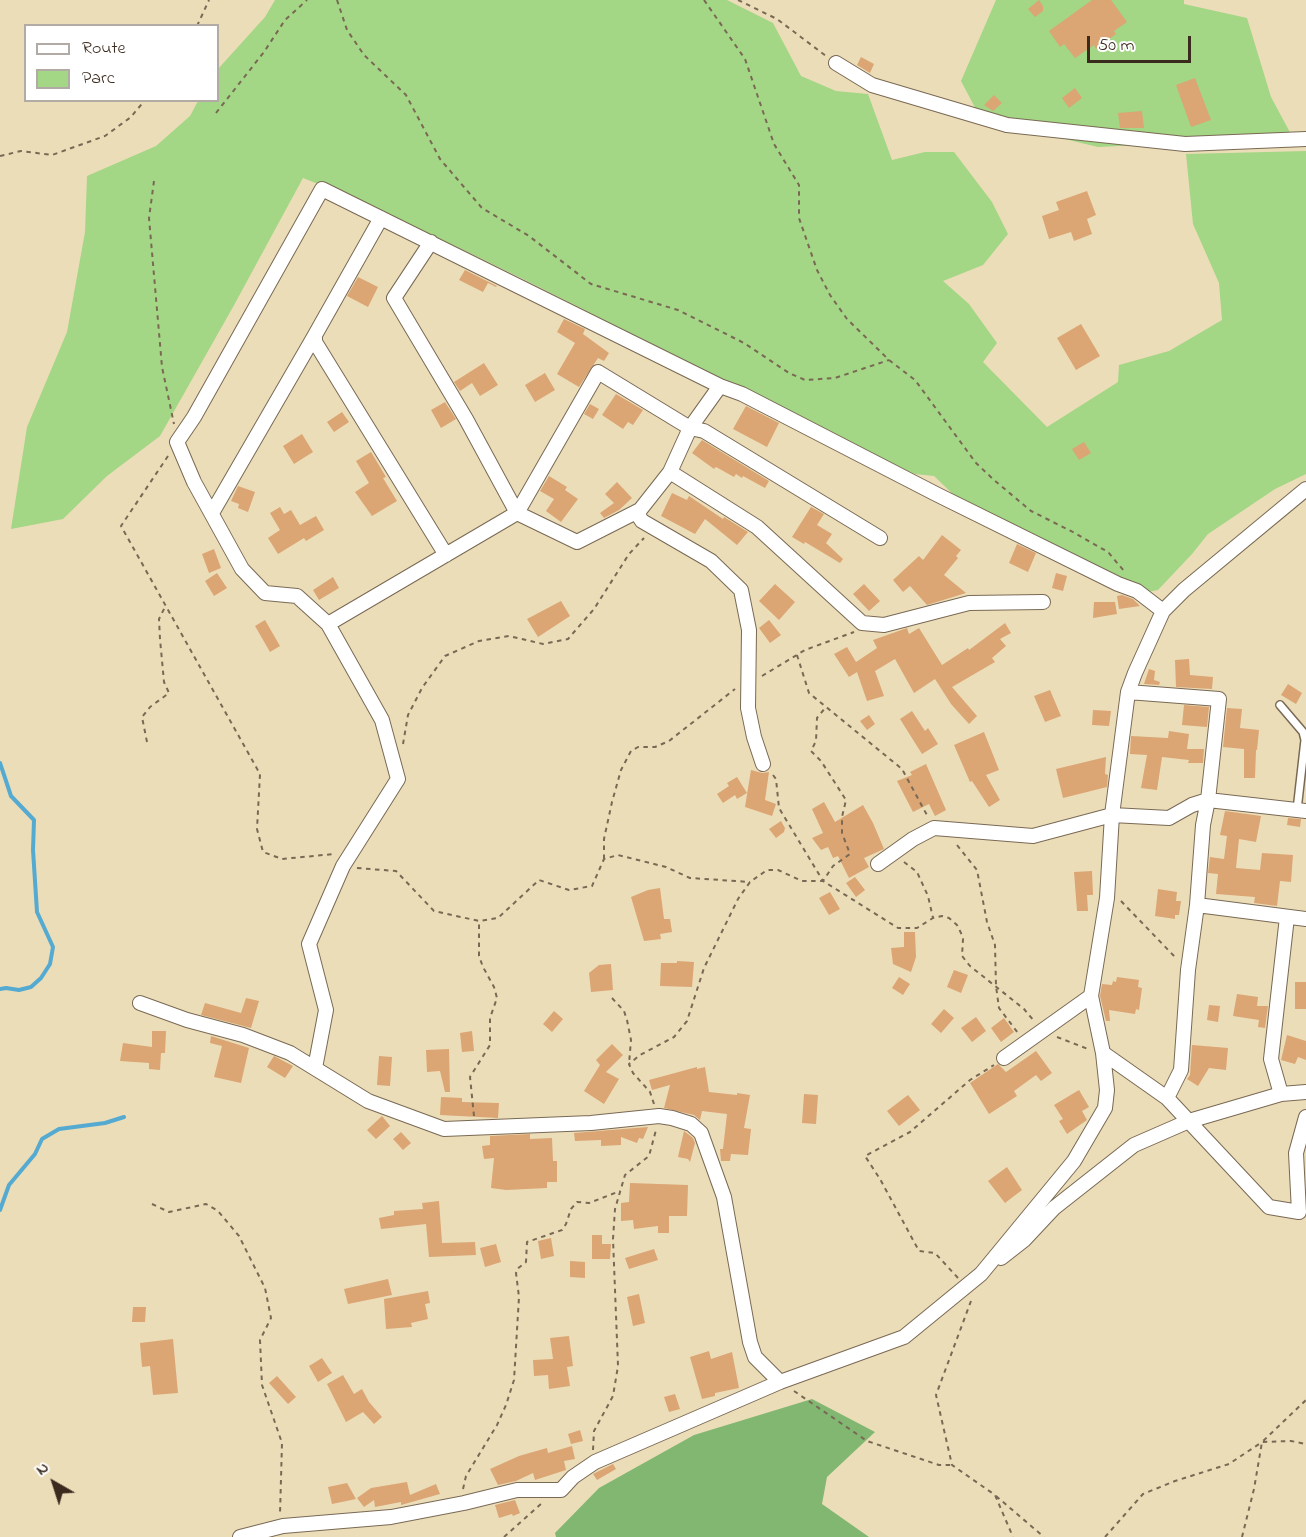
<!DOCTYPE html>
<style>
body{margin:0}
#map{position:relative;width:1306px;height:1537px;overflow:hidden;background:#ecddb9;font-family:"Indie Flower",sans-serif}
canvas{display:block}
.legend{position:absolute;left:24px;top:24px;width:195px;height:78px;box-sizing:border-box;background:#fff;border:2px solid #b1aaa5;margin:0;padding:8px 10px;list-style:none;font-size:18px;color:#3b2a1e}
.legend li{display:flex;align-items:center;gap:12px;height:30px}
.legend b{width:30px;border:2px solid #b1aaa5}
.north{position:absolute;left:24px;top:1453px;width:60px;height:60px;-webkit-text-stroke:4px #fff;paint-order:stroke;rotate:321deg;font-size:16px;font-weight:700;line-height:24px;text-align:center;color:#3b2a1e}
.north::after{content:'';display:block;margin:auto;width:21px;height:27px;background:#3b2a1e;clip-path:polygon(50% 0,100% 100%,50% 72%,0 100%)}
.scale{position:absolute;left:1087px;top:36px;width:104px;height:27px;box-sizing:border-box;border:3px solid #3b2a1e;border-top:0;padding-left:8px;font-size:18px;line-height:21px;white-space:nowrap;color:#3b2a1e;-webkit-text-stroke:4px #fff;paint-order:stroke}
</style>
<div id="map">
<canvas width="1306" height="1537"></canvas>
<ul class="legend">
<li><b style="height:8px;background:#fff"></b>Route</li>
<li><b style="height:16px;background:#a3d685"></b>Parc</li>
</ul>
<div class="north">N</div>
<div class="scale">50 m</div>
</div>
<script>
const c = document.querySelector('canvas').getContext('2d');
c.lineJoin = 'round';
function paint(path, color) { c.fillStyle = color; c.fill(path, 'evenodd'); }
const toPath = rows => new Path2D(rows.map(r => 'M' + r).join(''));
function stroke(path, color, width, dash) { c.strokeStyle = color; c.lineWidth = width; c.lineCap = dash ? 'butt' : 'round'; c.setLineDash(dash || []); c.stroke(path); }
paint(toPath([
 [275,0,727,0,773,23,801,76,836,91,868,94,892,160,925,152,954,152,992,202,1008,234,983,265,943,281,969,304,997,343,983,362,1047,427,1118,382,1119,365,1169,351,1222,320,1219,283,1193,224,1186,154,1306,151,1306,474,1275,489,1208,534,1192,554,1158,590,1143,593,956,497,934,476,915,474,827,432,521,278,364,202,303,178,233,307,160,436,107,476,63,519,11,529,27,427,67,332,85,232,87,176,156,146,190,116,198,101,218,100,218,69,265,17],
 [996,0,1184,0,1184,4,1247,18,1271,97,1293,138,1098,147,981,119,961,81]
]), '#a3d685');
paint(toPath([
 [812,1399,875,1432,827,1477,822,1504,869,1537,556,1537,555,1533,599,1488,694,1435]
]), '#82b772');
stroke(toPath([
 [0,763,11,796,34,820,33,850,37,912,53,947,50,964,41,978,31,987,19,990,6,988,0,989],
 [0,1210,9,1185,35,1154,42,1139,59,1129,105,1123,124,1117]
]), '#54aad0', 4);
paint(toPath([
 [1039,0,1043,6,1043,11,1035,17,1028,9],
 [1092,0,1111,0,1127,22,1114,31,1116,34,1096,49,1094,45,1075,58,1064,44,1060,47,1049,31],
 [861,57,874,64,870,73,857,65],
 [1195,78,1211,120,1191,127,1176,85],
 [1075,88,1082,98,1069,108,1062,98],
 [994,95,1002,103,993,111,984,105],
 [1142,111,1144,128,1120,128,1118,113],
 [1087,191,1096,215,1087,219,1092,234,1074,241,1071,232,1049,239,1042,216,1059,210,1056,202],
 [465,270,497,286,496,287,488,283,483,292,459,280],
 [358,277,378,287,368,307,347,296],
 [564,319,585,329,583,334,609,353,604,361,598,358,579,387,557,374,575,343,557,332],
 [1081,324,1100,356,1076,370,1057,338],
 [484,363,498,385,480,396,472,383,460,391,454,382],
 [545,373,555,390,535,402,525,385],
 [616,394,643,410,633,425,628,422,623,429,602,415],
 [445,402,456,419,441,428,431,410],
 [590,404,599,409,593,419,584,414],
 [746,406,779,423,767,447,733,429],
 [342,412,349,422,334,432,327,422],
 [302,434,313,452,294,464,283,446],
 [702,440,769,481,765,488,743,476,742,478,736,474,734,477,716,467,714,469,692,453],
 [1084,442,1091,453,1079,460,1072,449],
 [371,452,386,477,383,478,397,501,372,516,355,492,369,483,356,461],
 [549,476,567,487,565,490,578,499,561,522,546,511,554,499,540,491],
 [617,482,632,498,619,510,604,518,600,513,614,503,605,494],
 [238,486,255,492,248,512,238,508,239,504,231,501],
 [672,493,687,500,689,496,723,519,724,517,748,532,737,545,705,519,695,534,661,516],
 [280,507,284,514,291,510,300,525,316,516,324,530,306,541,304,538,278,554,268,538,280,530,270,513],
 [811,507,824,514,817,525,832,534,826,543,843,559,840,563,805,542,804,544,792,537],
 [942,535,961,550,956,556,958,558,944,575,966,593,927,605,910,586,903,592,893,580,919,556,923,560],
 [1017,544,1036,553,1028,572,1009,563],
 [214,549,221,568,209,573,202,554],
 [217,573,227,588,214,596,205,581],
 [1056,573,1067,576,1063,591,1052,588],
 [333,577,339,588,319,600,313,590],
 [775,584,795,602,779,620,759,601],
 [864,584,880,601,869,611,853,594],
 [1122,595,1133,599,1140,606,1119,609,1117,596],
 [561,601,570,616,538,637,527,619],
 [1094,602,1115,602,1117,614,1093,618],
 [265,620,280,646,270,652,255,626],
 [769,620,781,635,770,643,759,628],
 [1005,623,1011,633,1000,639,1006,646,992,658,995,662,952,687,977,716,969,724,951,704,935,679,914,693,895,659,875,671,884,696,867,701,857,672,849,677,834,654,847,647,856,662,877,648,873,640,907,628,909,634,919,628,942,665,968,648,969,650],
 [1189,659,1190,675,1213,677,1212,689,1176,687,1175,660],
 [1149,669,1155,671,1154,680,1160,682,1159,685,1144,684],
 [1288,684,1302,693,1296,704,1281,695],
 [1050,690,1061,716,1045,722,1034,696],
 [1184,705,1209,707,1207,727,1182,725],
 [1227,708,1242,709,1240,728,1259,730,1257,750,1256,750,1255,778,1244,778,1244,749,1223,747],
 [1093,710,1111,711,1109,726,1092,725],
 [912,711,925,731,928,728,938,744,922,754,900,719],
 [869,715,875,724,867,730,860,721],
 [1169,731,1189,734,1187,749,1204,749,1203,763,1188,763,1189,760,1162,757,1157,790,1141,788,1147,755,1130,754,1131,736,1168,738],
 [984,732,999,770,986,775,1000,800,989,807,972,781,970,782,954,745],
 [1106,757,1105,774,1108,775,1107,787,1063,798,1056,769],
 [926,764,946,810,935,816,929,804,913,812,897,781,912,775,910,772],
 [751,770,762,773,769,772,765,800,776,804,772,816,745,807],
 [737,777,747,793,737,799,735,795,723,803,717,794,729,786,727,783],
 [824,802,835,822,863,805,873,823,884,849,864,858,869,867,849,878,838,856,833,858,828,847,821,850,812,838,823,833,812,809],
 [1225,811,1261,816,1256,842,1239,839,1236,868,1260,870,1262,853,1293,855,1291,882,1280,881,1277,906,1254,903,1255,897,1216,894,1218,874,1208,873,1210,857,1224,859,1227,836,1220,835],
 [1288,818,1301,819,1300,827,1287,825],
 [781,821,785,828,784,832,776,838,769,829],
 [1092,871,1093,895,1087,895,1088,911,1077,911,1074,872],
 [855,877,865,890,856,897,846,883],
 [660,888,664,919,670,919,672,932,660,934,661,939,644,941,631,897,648,890],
 [1158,889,1177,892,1176,901,1181,901,1179,915,1175,915,1175,919,1155,916],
 [830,892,840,909,829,915,819,898],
 [904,932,915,932,916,957,911,972,893,964,891,948,904,947],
 [677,961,694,962,692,987,660,986,661,963,677,963],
 [611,964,613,990,591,992,589,973,599,965],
 [954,970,968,975,961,993,947,987],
 [899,977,910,984,903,995,892,988],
 [1117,977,1139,980,1138,987,1142,988,1139,1010,1136,1009,1135,1014,1109,1010,1110,1021,1106,1021,1100,996,1102,984,1112,985,1113,981,1116,982],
 [1295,982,1306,982,1306,1009,1295,1009],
 [1237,994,1258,997,1257,1006,1268,1006,1265,1028,1258,1027,1259,1020,1233,1016],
 [246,998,259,1001,251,1028,201,1015,205,1003,241,1013],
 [1209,1005,1220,1006,1218,1022,1207,1020],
 [944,1009,954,1018,941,1033,931,1024],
 [554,1011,563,1019,552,1032,543,1024],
 [976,1017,986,1031,972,1042,961,1028],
 [1004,1018,1014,1032,1001,1042,991,1028],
 [152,1031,166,1031,165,1053,161,1053,160,1070,149,1069,149,1063,120,1061,123,1043,152,1047],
 [472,1031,474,1051,462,1052,460,1033],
 [1287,1035,1306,1041,1306,1060,1298,1057,1295,1064,1281,1060],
 [211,1036,249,1048,241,1083,214,1077,222,1046,210,1043],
 [612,1044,623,1055,606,1072,619,1079,604,1104,584,1091,600,1065,596,1060],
 [1192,1045,1228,1048,1226,1070,1209,1068,1198,1086,1187,1079,1190,1075],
 [449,1049,450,1092,445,1092,440,1071,427,1072,426,1050],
 [1036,1051,1052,1073,1041,1081,1036,1075,1014,1091,1017,1096,989,1114,970,1083,998,1064,1006,1072],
 [274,1056,293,1066,285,1078,267,1067],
 [379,1056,392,1057,390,1086,377,1085],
 [697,1067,697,1069,705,1067,709,1092,737,1095,737,1093,750,1095,744,1128,751,1129,748,1155,731,1154,730,1161,721,1161,720,1149,723,1149,727,1114,702,1111,700,1120,694,1115,664,1108,670,1085,652,1090,649,1080],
 [1079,1090,1089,1107,1082,1111,1087,1120,1067,1134,1059,1121,1063,1119,1054,1105],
 [804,1094,818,1095,816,1124,802,1123],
 [908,1095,920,1110,899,1126,887,1111],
 [441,1097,462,1098,462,1102,499,1103,498,1118,440,1115],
 [382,1116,390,1126,376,1139,367,1130],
 [648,1127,643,1139,639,1138,637,1143,621,1137,621,1145,601,1146,601,1140,575,1141,574,1133],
 [684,1131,693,1138,695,1143,690,1162,688,1159,678,1157],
 [401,1132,411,1143,403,1150,393,1139],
 [530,1134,530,1139,552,1138,553,1161,557,1161,557,1182,547,1182,547,1188,506,1190,491,1188,494,1158,484,1159,482,1146,490,1145,490,1136],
 [1007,1167,1022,1190,1005,1203,988,1181],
 [630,1183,688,1185,687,1216,669,1216,669,1233,658,1233,658,1226,634,1229,633,1220,621,1221,621,1203,629,1202],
 [439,1201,442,1243,475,1242,476,1255,429,1257,426,1224,381,1229,379,1218,394,1215,394,1211,423,1209,422,1203],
 [592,1235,602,1235,602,1244,611,1244,610,1259,592,1259],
 [551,1238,554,1256,541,1259,538,1241],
 [496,1244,501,1262,485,1267,480,1248],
 [654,1249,658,1260,629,1269,625,1258],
 [570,1261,585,1262,585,1278,570,1277],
 [388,1279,392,1295,348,1304,344,1289],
 [428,1291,430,1303,425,1304,428,1319,411,1323,412,1327,386,1329,384,1299],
 [639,1294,645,1323,633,1326,627,1297],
 [133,1307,146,1307,145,1322,132,1322],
 [569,1336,573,1366,567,1367,570,1386,549,1389,548,1375,534,1376,533,1360,553,1359,550,1338],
 [173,1339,178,1393,153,1395,150,1366,142,1367,140,1343],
 [709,1351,711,1359,732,1352,739,1388,715,1393,715,1396,702,1399,690,1357],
 [322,1358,332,1373,318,1382,309,1366],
 [343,1375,354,1394,362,1389,369,1402,382,1417,374,1424,363,1412,346,1422,327,1384],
 [277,1376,296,1397,288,1404,269,1383],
 [675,1394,680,1409,669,1412,664,1397],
 [580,1430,583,1441,571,1444,568,1434],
 [572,1446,575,1459,564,1461,566,1470,535,1480,533,1473,516,1481,498,1485,490,1469,519,1456,547,1448,548,1453],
 [613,1464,616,1469,597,1480,593,1474],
 [407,1482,410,1495,436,1484,440,1494,401,1505,401,1502,375,1507,374,1500,364,1507,357,1498,371,1488],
 [347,1483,356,1499,332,1504,328,1487],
 [515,1500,520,1513,513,1516,512,1514,499,1518,495,1505]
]), '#dba574');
const service = toPath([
 [1280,705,1303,732,1305,740,1297,810]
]);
const minor = toPath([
 [836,63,872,85,1007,125,1185,144,1306,139],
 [381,218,315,335,315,342,446,555],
 [431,242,394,298,466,419,517,513,577,542,640,510,670,472,690,428,720,386],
 [670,472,757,527,862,623,884,625,969,603,1043,602],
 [640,510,638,515,642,521,711,561,741,590,749,630,748,708,754,737,763,764],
 [212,513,315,335],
 [328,624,517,513,598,372,690,428,704,431,880,538],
 [1128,692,1219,699,1208,800,1306,811],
 [878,864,913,839,934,828,1033,836,1112,815,1169,818,1192,805,1208,800,1203,825,1197,905,1188,970,1181,1070,1167,1098],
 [1197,905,1306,919],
 [140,1003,187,1020,243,1035,290,1053,368,1101,444,1129,591,1123,659,1116,672,1118,691,1124,701,1133,724,1197,750,1342,755,1357,780,1382],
 [1103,1053,1167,1098,1269,1207,1299,1212,1296,1153,1306,1117],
 [1004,1058,1091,996],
 [315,1068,326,1010,309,944,343,866,398,779,382,720,328,624,297,596,265,593,242,569,194,482,177,442,194,417,322,189,720,386,742,394,936,494,1118,584,1137,591,1163,611],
 [1281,1094,1271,1059,1287,917],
 [1001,1258,1024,1240,1054,1208,1134,1145,1189,1121,1281,1094,1306,1092],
 [240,1537,283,1526,391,1517,464,1503,517,1490,561,1490,573,1477,595,1462,780,1382,904,1337,981,1274,1074,1161,1105,1108,1107,1090,1103,1053,1091,996,1107,898,1112,815,1128,692,1135,673,1163,611,1184,590,1306,489]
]);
stroke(service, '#796954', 10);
stroke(minor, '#796954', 16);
stroke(toPath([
 [337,0,347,30,364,55,406,95,440,159,482,208,529,236,591,284,678,310,744,343,789,373,805,380,835,378,889,360],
 [704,0,745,59,774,144,799,185,799,218,817,270,830,295,847,319,889,360,915,380,976,463,994,480,1031,511,1071,531,1108,552,1124,571],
 [738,0,777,19,826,56],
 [197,26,209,0],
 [216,113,264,52,285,20,307,0],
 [0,156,21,151,52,155,105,136,131,117,145,100],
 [154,181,149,218,162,367,174,424],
 [168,456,121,526,260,774,257,829,263,852,282,859,334,854],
 [797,655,809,693,902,769,928,817],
 [762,676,805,650,854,632],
 [147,742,142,717,150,707,169,693,164,682,160,639,159,619,165,607],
 [403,744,408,715,422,688,445,656,479,641,509,636,543,644,568,639,594,609,629,554,644,538],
 [773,775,776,779,779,808,823,881,833,866,850,854,842,833,842,817,846,800,821,761,811,751,816,741,817,718,826,707],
 [957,845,977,870,987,922,995,945,996,986,999,1008,1018,1033],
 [604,859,604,839,612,802,621,770,631,751,638,747,655,747,669,741,735,689],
 [904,862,917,872,928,896,933,918],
 [357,868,396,871,434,911,479,921,498,918,539,880,569,890,592,886,604,859,618,855,666,867,690,878,750,882],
 [1121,901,1175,957],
 [612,998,624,1011,627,1020,631,1040,629,1064],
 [1057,1037,1088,1049],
 [654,1104,650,1092,633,1073,629,1064,640,1055,674,1037,687,1021,704,968,738,899,750,882,767,870,778,870,802,881,823,881,898,928,917,928,933,918,942,916,949,918,957,925,961,933,963,939,962,956,970,966,1024,1009,1034,1021],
 [474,1116,470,1077,490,1045,490,1018,497,998,494,987,483,967,479,956,479,922],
 [152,1204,169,1212,206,1204,218,1211,239,1236,265,1288,271,1318,260,1340,262,1385,282,1443,280,1514],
 [958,1278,935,1253,919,1251,880,1179,865,1156,910,1132,970,1080,994,1065],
 [971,1301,936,1395,952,1465,995,1495,1013,1537],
 [794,1391,867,1441,939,1465,952,1465],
 [593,1450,594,1431,613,1396,618,1366,613,1239,615,1209,625,1175,649,1156,656,1130],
 [463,1489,466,1476,497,1425,506,1405,514,1380,519,1297,516,1273,517,1269,526,1262,527,1242,562,1230,566,1224,571,1209,577,1202,589,1203,620,1191],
 [996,1496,1044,1537],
 [504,1537,542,1503],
 [1105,1537,1143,1494,1175,1481,1229,1464,1262,1442,1291,1441,1306,1444],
 [1242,1537,1254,1489,1262,1442,1306,1400]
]), '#796954', 2, [4.5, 4.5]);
stroke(service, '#fff', 7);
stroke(minor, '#fff', 14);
</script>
